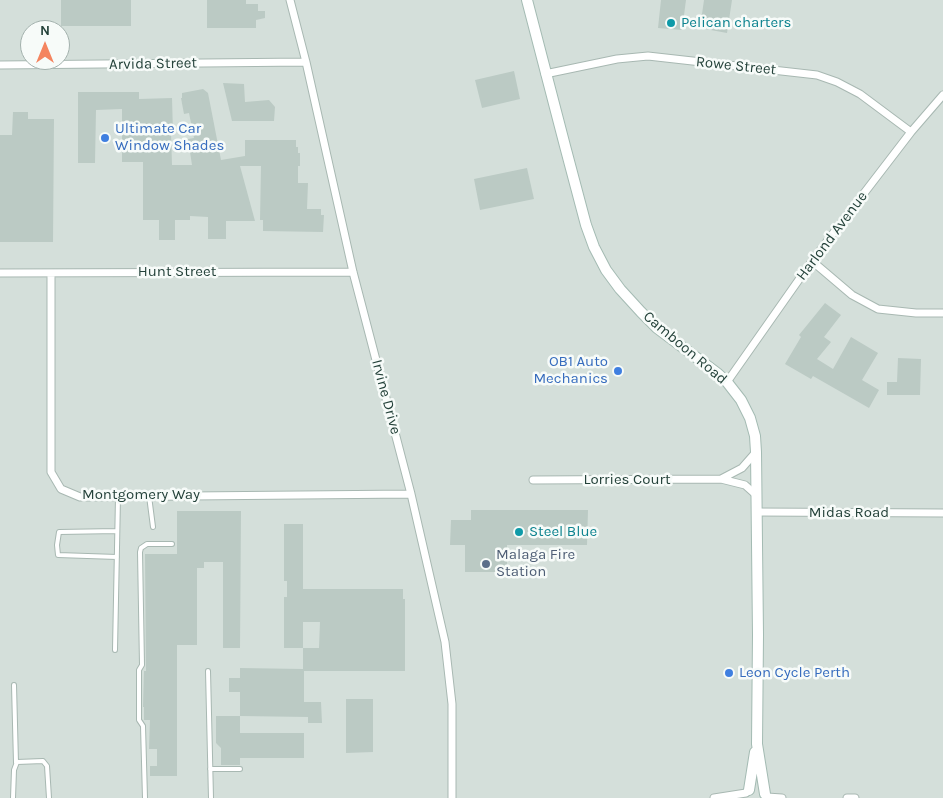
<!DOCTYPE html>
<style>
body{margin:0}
#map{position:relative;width:943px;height:798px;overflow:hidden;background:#e6efeb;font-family:Karla,sans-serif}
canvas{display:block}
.north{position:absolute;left:20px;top:20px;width:50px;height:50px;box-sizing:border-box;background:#f7fbf9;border:1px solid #a3b1ad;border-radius:50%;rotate:0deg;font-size:14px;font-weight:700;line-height:20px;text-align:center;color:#24423a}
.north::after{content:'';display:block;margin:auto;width:18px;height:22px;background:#f4845f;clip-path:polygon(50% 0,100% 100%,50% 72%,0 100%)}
</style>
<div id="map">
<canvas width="943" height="798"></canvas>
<div class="north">N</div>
</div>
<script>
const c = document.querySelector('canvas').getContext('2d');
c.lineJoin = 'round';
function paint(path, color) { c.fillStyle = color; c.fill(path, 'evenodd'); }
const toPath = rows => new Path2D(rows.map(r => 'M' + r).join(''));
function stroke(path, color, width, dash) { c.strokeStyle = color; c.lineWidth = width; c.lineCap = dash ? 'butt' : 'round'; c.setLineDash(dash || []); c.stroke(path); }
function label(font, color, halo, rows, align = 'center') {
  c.font = font + ' Karla,sans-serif'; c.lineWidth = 5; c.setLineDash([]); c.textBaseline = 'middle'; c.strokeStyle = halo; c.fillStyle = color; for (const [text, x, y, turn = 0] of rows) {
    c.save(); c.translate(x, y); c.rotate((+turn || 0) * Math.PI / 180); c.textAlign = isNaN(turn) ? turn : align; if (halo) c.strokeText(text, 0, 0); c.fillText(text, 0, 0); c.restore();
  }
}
paint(toPath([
 [0,0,943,0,943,798,0,798],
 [30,30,60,30,60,60,30,60]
]), '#d4dfda');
paint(toPath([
 [61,0,131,0,131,26,61,26],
 [207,0,246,0,246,4,258,4,258,11,265,11,265,18,256,20,256,28,207,28],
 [661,0,686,0,682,30,658,28],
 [704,0,732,0,727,33,700,28],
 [514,71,520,99,482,108,475,80],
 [223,83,244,84,245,102,269,100,275,107,274,121,232,121],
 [203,89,208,93,221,160,245,156,245,140,296,140,296,147,298,147,298,153,300,153,300,166,298,166,298,183,308,183,307,209,321,209,321,215,324,215,323,232,263,231,263,220,260,220,261,166,240,166,255,221,226,221,226,239,208,239,208,217,190,216,190,220,175,220,175,240,159,240,159,220,143,220,143,162,122,162,122,109,96,110,95,163,78,163,78,92,139,92,139,99,172,98,173,133,171,133,172,165,192,165,188,139,194,138,189,113,184,114,181,98,182,98,182,93],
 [13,112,28,112,28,119,54,119,53,242,0,242,0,135,12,135],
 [527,168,534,199,480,210,474,179],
 [825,303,841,315,824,337,831,342,817,359,833,369,851,337,878,353,862,380,879,390,869,408,813,376,811,379,785,364,801,337,799,335],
 [898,358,921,359,920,395,887,395,887,382,897,382],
 [471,510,588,510,587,545,507,545,507,572,465,572,465,545,450,545,451,520,471,520],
 [177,511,241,511,240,648,223,648,223,562,204,562,204,568,197,568,197,645,177,645,177,776,150,776,150,766,157,766,157,749,149,749,150,720,144,720,144,707,143,707,144,671,146,671,145,554,177,554],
 [284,524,303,524,303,589,403,589,403,599,405,599,405,671,304,671,304,702,321,702,322,723,308,723,308,717,240,716,240,692,229,692,229,678,240,678,240,668,303,669,303,648,284,648,284,597,287,597,287,581,284,581],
 [303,622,320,622,319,648,303,648],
 [346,699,373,699,373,752,346,753],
 [216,716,240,716,240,733,304,733,304,758,240,758,240,765,221,765,221,748,216,743]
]), '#bbcac4');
const lane = toPath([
 [149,496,153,527],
 [117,557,58,555,57,545,59,532,117,531],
 [115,650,118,497],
 [208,671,211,798],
 [14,685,16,763],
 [210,769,240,769],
 [13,798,14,770,17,762,43,761,47,766,49,798],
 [145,798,143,726,139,720,139,670,142,665,140,552,141,548,147,544,172,544]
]);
const street = toPath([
 [290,0,306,62,353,272,411,494,445,642,452,704,452,798],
 [0,65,306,62],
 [545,74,617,59,648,56,817,75,837,82,860,94,911,132],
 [812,261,852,295,878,309,916,313,943,313],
 [0,273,353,272],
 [51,273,51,472,61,489,80,497,411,494],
 [727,382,812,261,911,132,943,95],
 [721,479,742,468,756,452],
 [533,480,721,479,745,485,755,494],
 [756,512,943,513],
 [767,797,782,798],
 [714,798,746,793],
 [847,798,855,798]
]);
const secondary = toPath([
 [527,0,565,146,586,225,594,247,606,270,620,289,641,312,657,328,717,373,727,382,741,400,750,418,755,436,756,452,758,635,757,744,765,794],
 [749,790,755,752]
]);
stroke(lane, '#a8b8b2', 6);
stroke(street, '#a8b8b2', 9);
stroke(secondary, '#a4bbb3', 12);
stroke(lane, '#fff', 4);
stroke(street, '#fff', 7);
stroke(secondary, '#fff', 10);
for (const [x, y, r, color] of [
 [671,23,5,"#0f9aa8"],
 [105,138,5,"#3f7fe0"],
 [618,371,5,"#3f7fe0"],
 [519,532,5,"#0f9aa8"],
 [486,564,5,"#5c6f8a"],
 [729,673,5,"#3f7fe0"]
]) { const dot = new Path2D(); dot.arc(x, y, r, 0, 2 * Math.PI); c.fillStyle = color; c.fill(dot); stroke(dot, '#f7fbf9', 2); }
label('15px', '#0d838f', '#f7fbf9', [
 ["Pelican charters",681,23],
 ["Steel Blue",529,532]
], 'left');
label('15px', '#24423a', '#f7fbf9', [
 ["Arvida Street",153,64,-1],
 ["Rowe Street",736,66,6],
 ["Harlond Avenue",832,236,-53],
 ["Hunt Street",177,272],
 ["Camboon Road",685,348,40],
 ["Irvine Drive",386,397,75],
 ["Lorries Court",627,480],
 ["Montgomery Way",141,495],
 ["Midas Road",849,513]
]);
label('15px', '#366cbe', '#f7fbf9', [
 ["Ultimate Car",115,129],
 ["Window Shades",115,146],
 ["OB1 Auto",608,362,"right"],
 ["Mechanics",608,379,"right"],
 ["Leon Cycle Perth",739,673]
], 'left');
label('15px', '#4e5e75', '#f7fbf9', [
 ["Malaga Fire",496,555],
 ["Station",496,572]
], 'left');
</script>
